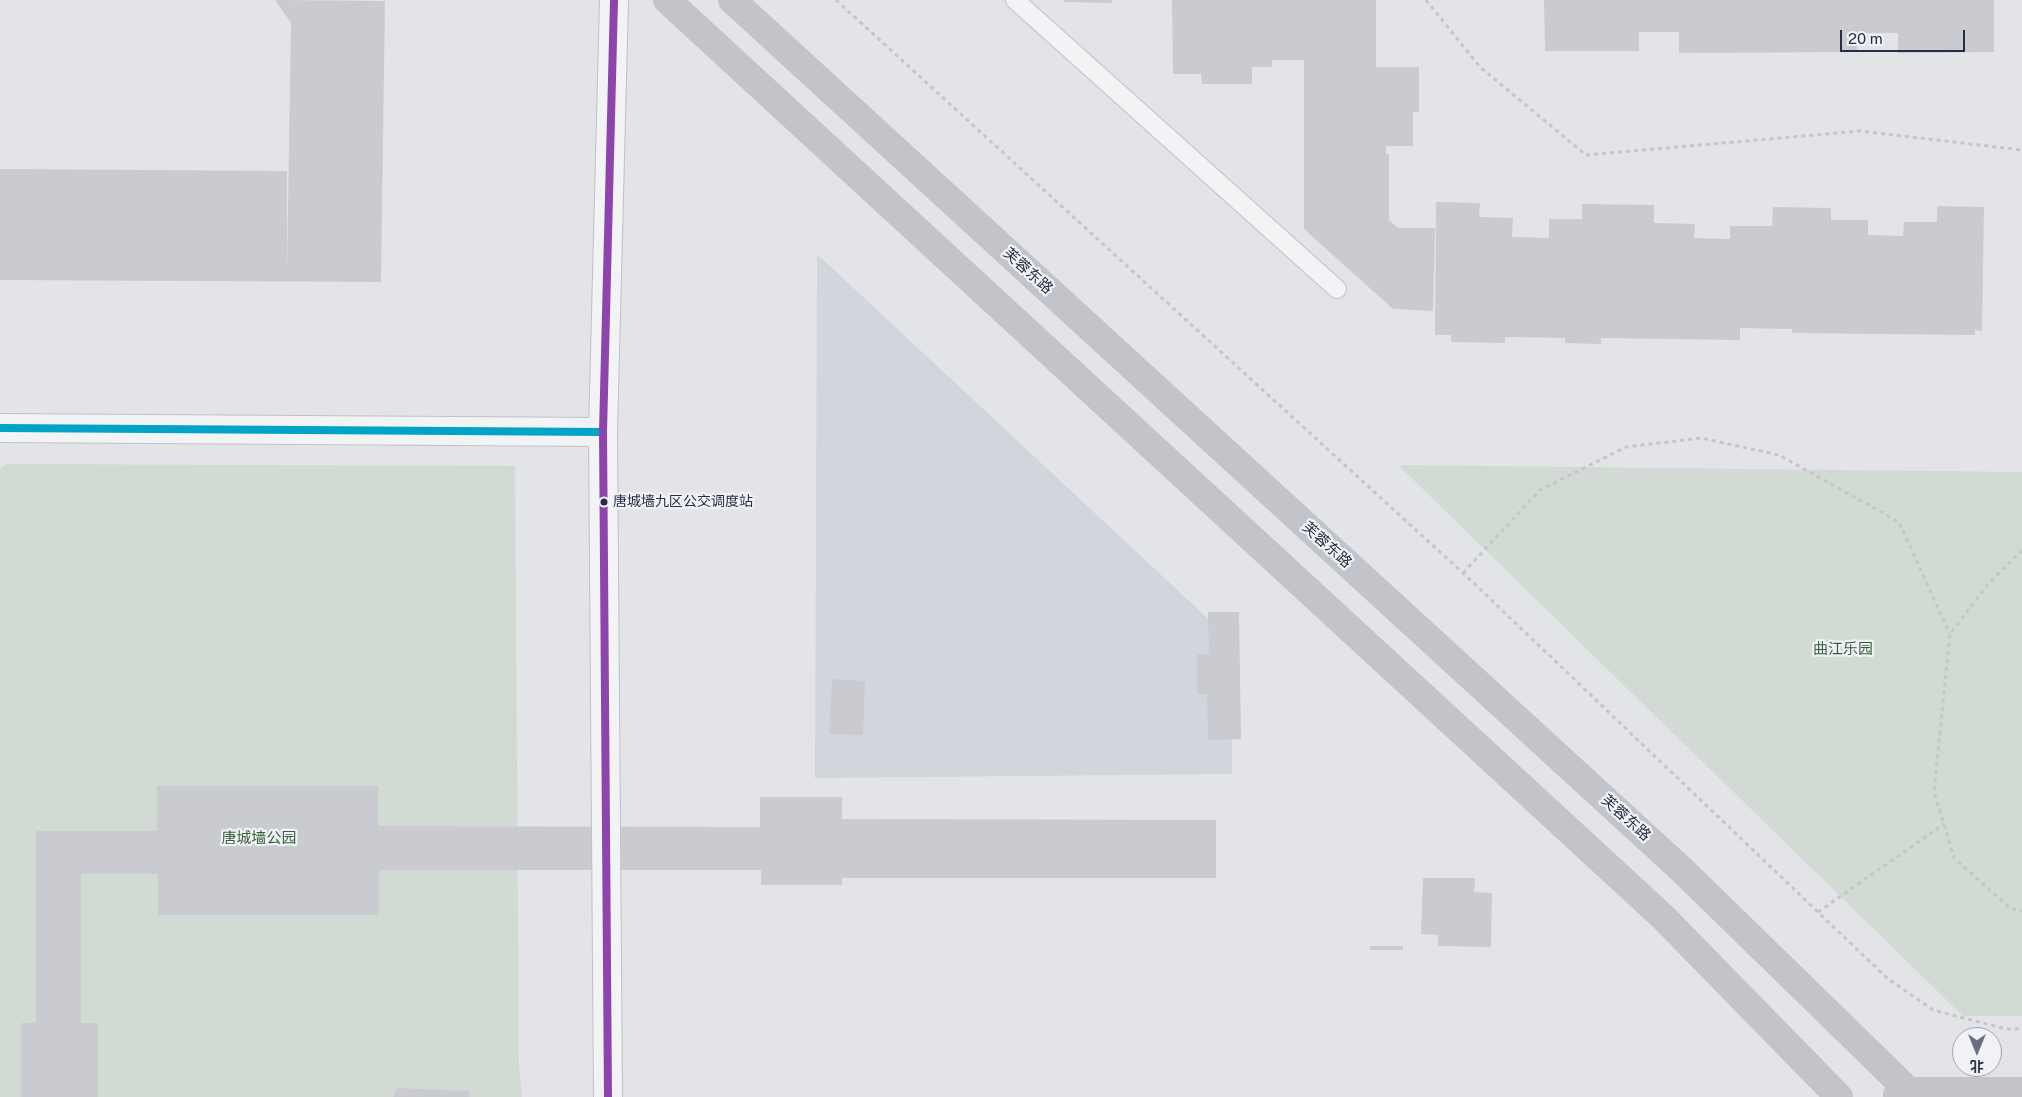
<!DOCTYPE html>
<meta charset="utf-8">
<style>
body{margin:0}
#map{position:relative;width:2022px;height:1097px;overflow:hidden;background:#e3e4e8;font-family:"Public Sans","Noto Sans SC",sans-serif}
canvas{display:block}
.north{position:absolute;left:1952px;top:1027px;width:50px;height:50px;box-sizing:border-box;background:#f1f2f7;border:1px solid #a1a3af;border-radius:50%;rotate:180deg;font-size:14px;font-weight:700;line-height:20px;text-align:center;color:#292d43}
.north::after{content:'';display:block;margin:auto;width:18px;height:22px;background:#6a6d7d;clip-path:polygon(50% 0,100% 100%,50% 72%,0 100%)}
.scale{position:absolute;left:1840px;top:30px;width:125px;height:22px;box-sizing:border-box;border:2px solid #292d43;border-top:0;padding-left:6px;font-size:15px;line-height:18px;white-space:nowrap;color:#292d43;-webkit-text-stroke:4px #f1f2f7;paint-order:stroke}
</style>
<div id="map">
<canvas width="2022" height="1097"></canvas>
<div class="north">北</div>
<div class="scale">20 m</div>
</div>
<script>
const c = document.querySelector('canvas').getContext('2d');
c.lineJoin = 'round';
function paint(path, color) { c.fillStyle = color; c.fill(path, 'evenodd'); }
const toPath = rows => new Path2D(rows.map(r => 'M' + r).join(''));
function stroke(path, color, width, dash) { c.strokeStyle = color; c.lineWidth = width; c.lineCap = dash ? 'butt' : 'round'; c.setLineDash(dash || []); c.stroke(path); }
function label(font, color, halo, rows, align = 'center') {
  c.font = font + ' "Public Sans","Noto Sans SC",sans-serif'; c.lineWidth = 4.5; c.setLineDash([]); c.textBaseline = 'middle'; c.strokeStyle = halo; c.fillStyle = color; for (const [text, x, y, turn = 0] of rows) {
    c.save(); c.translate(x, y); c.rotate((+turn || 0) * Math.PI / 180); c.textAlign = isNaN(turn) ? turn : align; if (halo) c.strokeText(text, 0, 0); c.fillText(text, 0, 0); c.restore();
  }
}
paint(toPath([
 [817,254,1232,641,1232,774,815,778]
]), '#d3d5dd');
paint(toPath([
 [6,464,515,466,519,1064,522,1097,0,1097,0,469],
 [1398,465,2022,472,2022,1016,1963,1016]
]), '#d1dbd3');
paint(toPath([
 [275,0,385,1,381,282,0,280,0,169,287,171,287,271,291,23],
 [1064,0,1112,0,1112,3,1064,2],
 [1172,0,1376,0,1376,67,1419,67,1419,112,1413,112,1413,146,1386,146,1386,154,1389,154,1389,220,1398,228,1435,228,1433,311,1393,309,1304,229,1304,60,1272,60,1272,67,1252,67,1252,84,1202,84,1201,74,1173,74],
 [1544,0,1994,0,1994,52,1898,53,1898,33,1857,33,1857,52,1679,53,1679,32,1639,32,1639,51,1545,51],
 [1436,202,1480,203,1479,217,1513,218,1512,237,1549,238,1549,219,1582,219,1582,204,1654,205,1654,223,1695,224,1694,238,1730,239,1730,226,1772,226,1773,207,1831,208,1831,220,1868,220,1868,235,1903,236,1904,222,1937,222,1937,206,1984,207,1982,331,1975,330,1975,335,1792,333,1792,329,1740,328,1740,340,1601,338,1601,344,1565,343,1565,338,1505,337,1505,343,1451,342,1451,335,1435,335],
 [1208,612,1239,612,1241,739,1208,740,1207,694,1197,694,1197,654,1209,654],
 [832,679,865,681,863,735,829,734],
 [157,786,378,786,378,826,760,827,760,797,842,797,842,819,1216,820,1216,878,842,878,842,885,761,885,761,870,379,870,379,915,158,915,158,874,81,874,81,1023,98,1023,98,1097,21,1097,21,1023,36,1023,36,831,157,831],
 [1423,878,1475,878,1474,892,1492,893,1491,947,1438,946,1438,935,1421,934],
 [1370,946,1403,946,1403,950,1370,950],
 [397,1088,469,1091,469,1097,393,1097]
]), '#cacbd0');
const service = toPath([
 [1015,0,1337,289]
]);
const minor = toPath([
 [0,428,603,432],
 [608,1097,603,432,614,0]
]);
stroke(service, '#c0c1c6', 20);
stroke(minor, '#c0c1c6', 30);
stroke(toPath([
 [836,0,1463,573,1887,978,1933,1010,2006,1029,2022,1029],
 [1426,0,1480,67,1586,155,1860,131,2022,150],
 [2022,550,1988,584,1950,634,1934,792,1954,858,2010,908,2022,911],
 [1463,573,1540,490,1626,447,1701,438,1779,455,1899,522,1950,634],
 [1818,912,1944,824]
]), '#c5c5cb', 3, [4, 4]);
stroke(service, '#f2f3f5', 18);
stroke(minor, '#f2f3f5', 28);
stroke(toPath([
 [667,0,1663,917,1839,1097],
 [732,0,1681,869,1915,1097],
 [1897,1095,1909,1091,2022,1091]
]), '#c3c4ca', 28);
stroke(toPath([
 [0,428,603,432]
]), '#02a3c7', 8);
stroke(toPath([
 [608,1097,603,432,614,0]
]), '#8e44ad', 8);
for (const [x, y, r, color] of [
 [604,502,4.5,"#292d43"]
]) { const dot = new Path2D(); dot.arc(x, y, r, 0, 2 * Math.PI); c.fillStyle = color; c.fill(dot); stroke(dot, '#f1f2f7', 2); }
label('14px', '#292d43', '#f1f2f7', [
 ["唐城墙九区公交调度站",613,502]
], 'left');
label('15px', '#292d43', '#f1f2f7', [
 ["芙蓉东路",1028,271,42],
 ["芙蓉东路",1327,545,42],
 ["芙蓉东路",1626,818,42]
]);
label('15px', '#355f36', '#f1f2f7', [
 ["曲江乐园",1843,649],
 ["唐城墙公园",259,838]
]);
</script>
